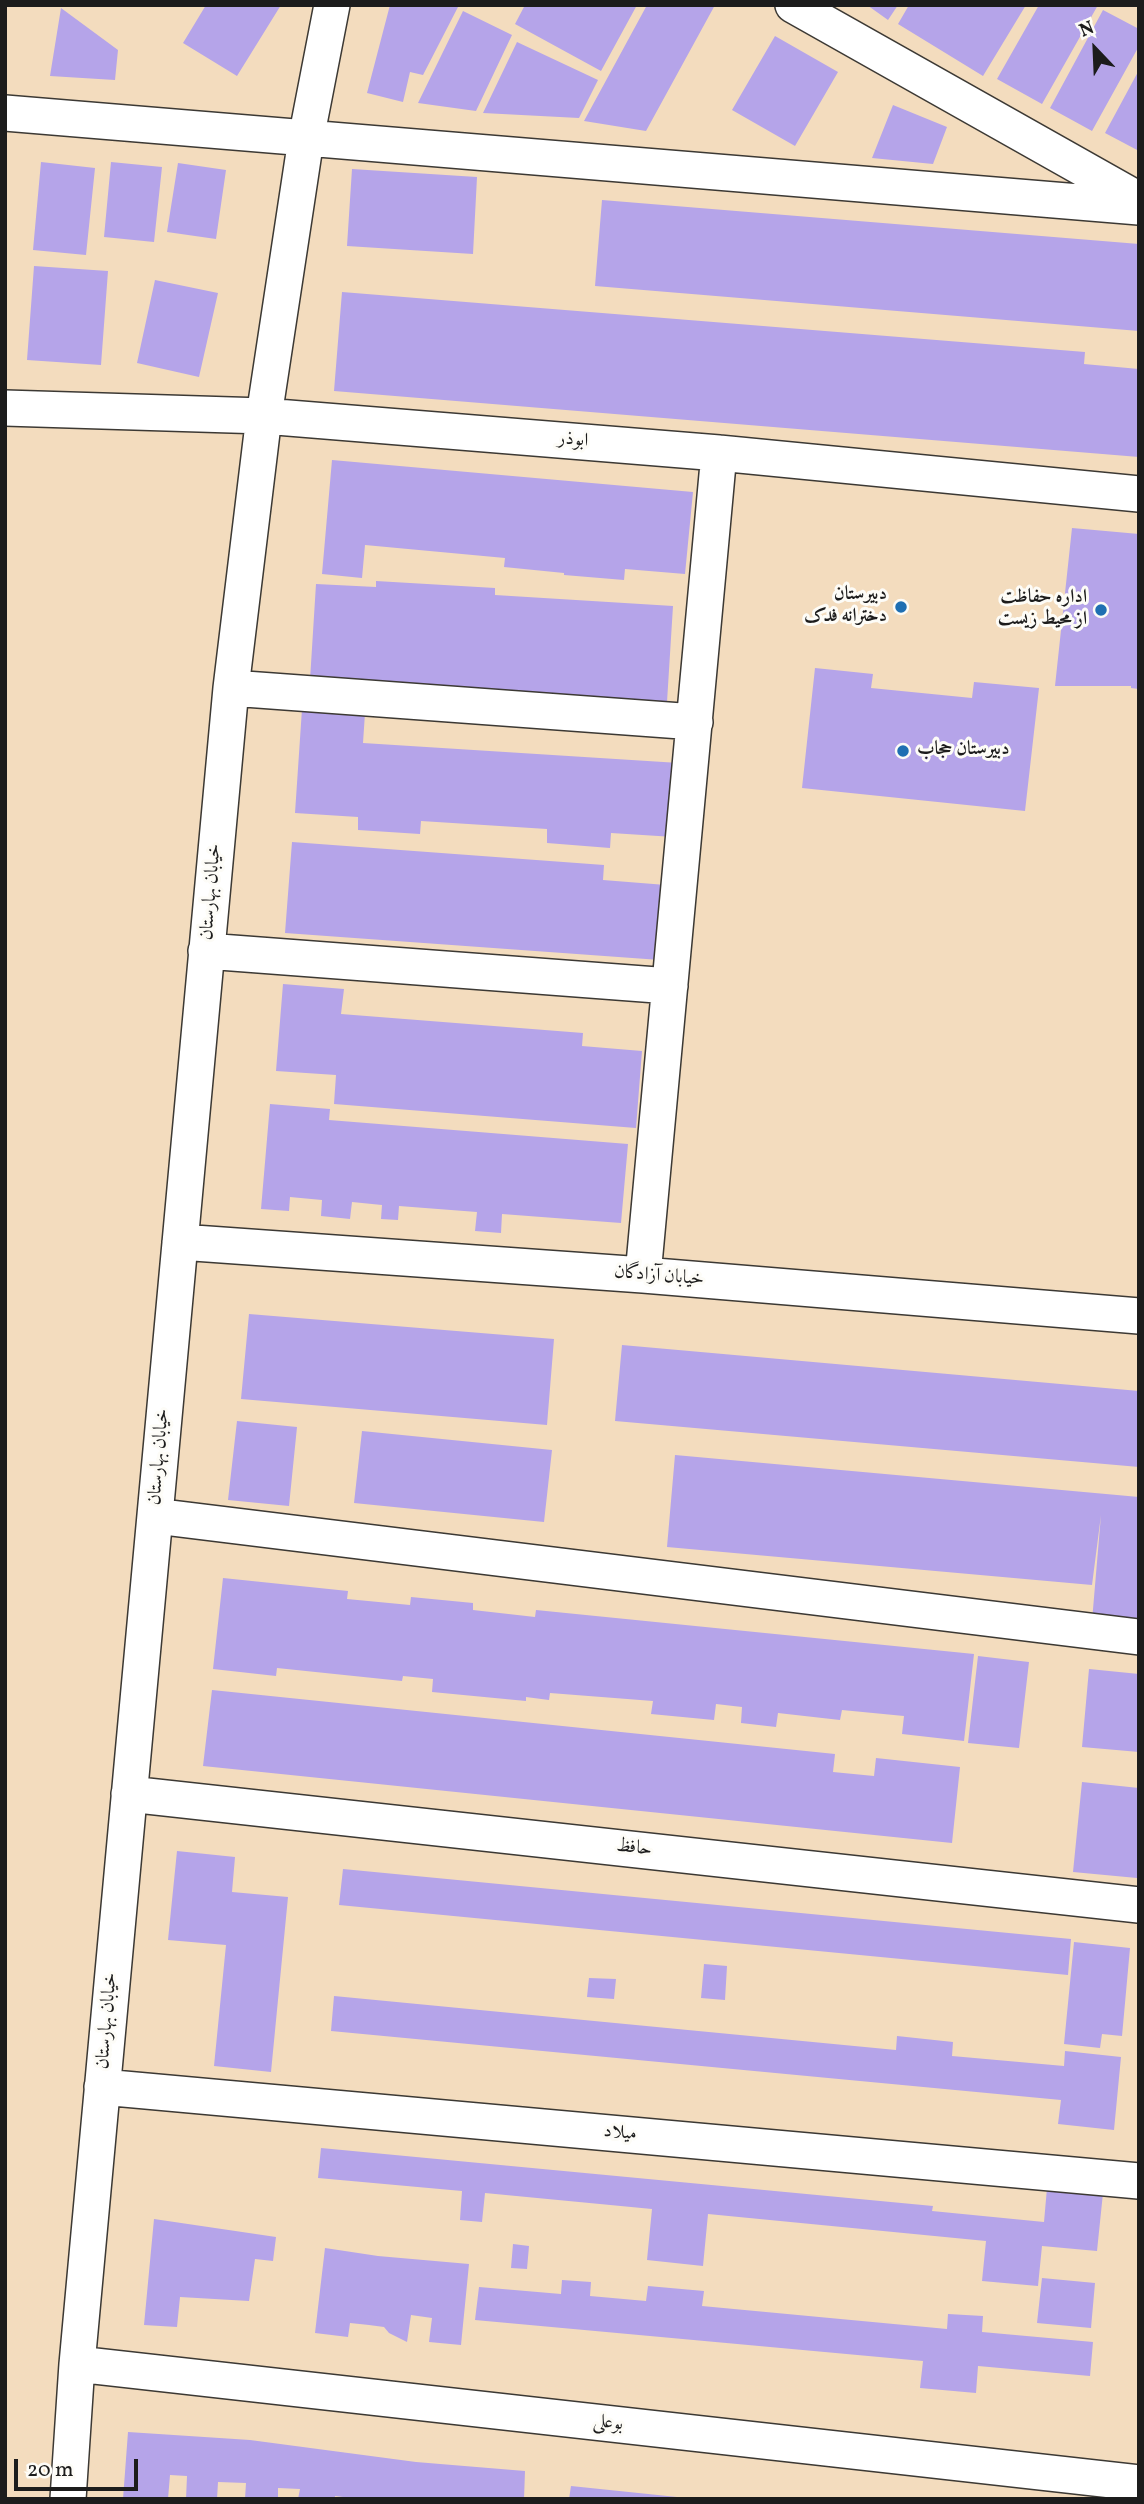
<!DOCTYPE html>
<meta charset="utf-8">
<style>
body{margin:0}
#map{position:relative;width:1144px;height:2504px;overflow:hidden;background:#f3dcbe;font-family:Vollkorn,serif}
canvas{display:block}
.frame{position:absolute;inset:0;border:7px solid #1c1c1c;pointer-events:none}
.north{position:absolute;left:1060px;top:14px;width:70px;height:70px;-webkit-text-stroke:5px #fdfcf7;paint-order:stroke;rotate:337deg;font-size:19px;font-weight:700;line-height:28px;text-align:center;color:#1c1c1c}
.north::after{content:'';display:block;margin:auto;width:24px;height:32px;background:#1c1c1c;clip-path:polygon(50% 0,100% 100%,50% 72%,0 100%)}
.scale{position:absolute;left:14px;top:2459px;width:124px;height:32px;box-sizing:border-box;border:4px solid #1c1c1c;border-top:0;padding-left:9px;font-size:21px;line-height:24px;white-space:nowrap;color:#1c1c1c;-webkit-text-stroke:5px #fdfcf7;paint-order:stroke}
</style>
<div id="map">
<canvas width="1144" height="2504"></canvas>
<div class="frame"></div>
<div class="north">N</div>
<div class="scale">20 m</div>
</div>
<script>
const c = document.querySelector('canvas').getContext('2d');
c.lineJoin = 'round';
function paint(path, color) { c.fillStyle = color; c.fill(path, 'evenodd'); }
const toPath = rows => new Path2D(rows.map(r => 'M' + r).join(''));
function stroke(path, color, width, dash) { c.strokeStyle = color; c.lineWidth = width; c.lineCap = dash ? 'butt' : 'round'; c.setLineDash(dash || []); c.stroke(path); }
function label(font, color, halo, rows, align = 'center') {
  c.font = font + ' Vollkorn,Amiri,serif'; c.lineWidth = 6; c.setLineDash([]); c.textBaseline = 'middle'; c.strokeStyle = halo; c.fillStyle = color; for (const [text, x, y, turn = 0] of rows) {
    c.save(); c.translate(x, y); c.rotate((+turn || 0) * Math.PI / 180); c.textAlign = isNaN(turn) ? turn : align; if (halo) c.strokeText(text, 0, 0); c.fillText(text, 0, 0); c.restore();
  }
}
paint(toPath([
 [206,5,281,5,237,76,183,43],
 [390,5,454,5,458,7,423,75,410,72,403,102,367,93],
 [525,5,637,5,601,71,515,24],
 [647,5,715,5,646,131,584,121],
 [867,5,898,5,888,20],
 [909,5,1026,5,983,76,898,24],
 [1039,5,1098,5,1042,104,997,79],
 [61,8,118,50,115,80,50,76],
 [1103,10,1139,29,1139,46,1092,131,1050,108],
 [463,11,512,35,476,111,418,103],
 [775,36,838,72,795,146,732,110],
 [517,42,598,80,579,118,483,113],
 [1139,70,1139,151,1105,133],
 [893,105,947,127,933,164,872,158],
 [41,162,95,168,86,255,33,250],
 [111,162,162,167,154,242,104,237],
 [178,163,226,170,216,239,167,232],
 [352,169,477,177,473,254,347,246],
 [602,200,1139,244,1139,331,595,286],
 [34,266,108,271,101,365,27,360],
 [155,280,218,293,199,377,137,363],
 [342,292,1085,352,1084,364,1139,369,1139,457,334,391],
 [332,460,693,492,685,574,625,569,624,580,564,575,564,573,504,567,505,558,365,545,362,578,322,574],
 [1072,528,1139,534,1139,689,1131,688,1131,686,1055,686],
 [376,581,495,588,495,595,673,606,667,702,310,680,316,584,376,587],
 [815,668,873,674,871,688,972,698,974,682,1039,688,1025,811,802,788],
 [302,709,365,713,363,743,679,763,674,837,611,833,610,848,547,843,547,829,421,821,420,834,358,830,358,817,295,813],
 [292,842,604,865,603,880,666,885,660,960,285,933],
 [283,984,344,989,341,1014,583,1033,582,1046,642,1051,636,1128,334,1104,336,1075,276,1071],
 [270,1104,330,1109,329,1120,628,1144,621,1223,502,1214,501,1233,475,1231,477,1212,399,1206,398,1220,381,1219,382,1205,352,1202,350,1219,321,1216,322,1200,290,1197,289,1211,261,1209],
 [249,1314,554,1339,547,1425,241,1399],
 [622,1345,1139,1391,1139,1467,615,1421],
 [237,1421,297,1427,289,1506,228,1500],
 [362,1431,552,1450,544,1522,354,1503],
 [675,1455,1139,1497,1139,1625,1092,1621,1101,1515,1092,1585,667,1547],
 [223,1578,348,1591,347,1599,410,1605,411,1597,473,1603,473,1610,535,1617,536,1610,974,1654,964,1741,902,1734,904,1716,842,1710,840,1720,778,1713,776,1727,741,1723,742,1707,716,1704,714,1720,651,1714,653,1701,550,1693,549,1700,526,1697,526,1701,432,1692,433,1679,403,1676,402,1681,277,1668,276,1676,213,1669],
 [978,1656,1029,1662,1019,1748,968,1743],
 [1089,1669,1139,1674,1139,1752,1082,1747],
 [212,1690,835,1754,833,1772,874,1776,876,1758,960,1767,952,1843,203,1766],
 [1082,1782,1139,1788,1137,1878,1073,1872],
 [177,1851,235,1857,232,1892,288,1897,271,2072,214,2066,226,1945,168,1940],
 [343,1869,1071,1939,1068,1975,339,1905],
 [1074,1942,1130,1948,1122,2036,1102,2034,1100,2048,1064,2044],
 [704,1964,727,1966,725,2000,701,1998],
 [589,1978,616,1979,614,1999,587,1997],
 [334,1996,896,2050,897,2036,953,2042,952,2056,1064,2066,1065,2051,1121,2057,1114,2130,1058,2124,1061,2100,331,2031],
 [321,2148,933,2206,932,2211,1044,2222,1047,2188,1103,2193,1097,2251,1042,2246,1038,2286,982,2281,986,2241,708,2214,703,2266,647,2260,652,2209,485,2193,482,2222,460,2220,462,2191,318,2178],
 [154,2219,276,2237,273,2261,255,2259,249,2301,180,2297,177,2327,144,2325],
 [513,2244,529,2246,527,2269,511,2268],
 [325,2248,378,2256,469,2264,461,2345,429,2342,432,2318,411,2315,407,2342,389,2333,384,2327,369,2325,350,2323,348,2337,315,2333],
 [1042,2278,1095,2283,1091,2328,1037,2323],
 [562,2280,591,2282,590,2296,646,2301,648,2286,704,2291,702,2306,947,2329,948,2314,983,2316,982,2332,1093,2342,1090,2376,978,2366,976,2393,920,2388,923,2361,475,2320,479,2287,561,2294],
 [128,2432,250,2440,416,2462,525,2471,524,2499,359,2499,335,2496,335,2499,298,2499,300,2489,278,2488,278,2499,245,2499,246,2483,218,2482,217,2499,186,2499,187,2476,170,2475,168,2499,123,2499],
 [571,2486,677,2497,677,2499,569,2499]
]), '#b5a4e9');
const minor = toPath([
 [793,5,1139,200],
 [5,113,1139,207],
 [5,408,264,416,719,453,1139,494],
 [231,688,695,722],
 [206,951,670,986],
 [180,1242,643,1275,1139,1316],
 [643,1275,719,453],
 [155,1516,1139,1637],
 [129,1794,1139,1905],
 [102,2087,1139,2181],
 [77,2364,1139,2483],
 [68,2499,77,2364,231,688,264,416,306,139,332,5]
]);
stroke(minor, '#3c3934', 38);
stroke(minor, '#fff', 35);
for (const [x, y, r, color] of [
 [901,607,7,"#1f6fb2"],
 [1101,610,7,"#1f6fb2"],
 [903,751,7,"#1f6fb2"]
]) { const dot = new Path2D(); dot.arc(x, y, r, 0, 2 * Math.PI); c.fillStyle = color; c.fill(dot); stroke(dot, '#fdfcf7', 2.5); }
label('19px', '#1c1c1c', '#fdfcf7', [
 ["ابوذر",573,441,5],
 ["خیابان بهارستان",212,892,-85],
 ["خیابان آزادگان",659,1277,5],
 ["خیابان بهارستان",160,1457,-85],
 ["حافظ",634,1849,6],
 ["خیابان بهارستان",108,2021,-85],
 ["میلاد",620,2134,5],
 ["بوعلی",608,2424,6]
]);
label('bold 19px', '#1c1c1c', '#fdfcf7', [
 ["دبیرستان",887,596],
 ["دخترانه فدک",887,618],
 ["اداره حفاظت",1087,599],
 ["از محیط زیست",1087,621],
 ["دبیرستان حجاب",917,751,"left"]
], 'right');
</script>
